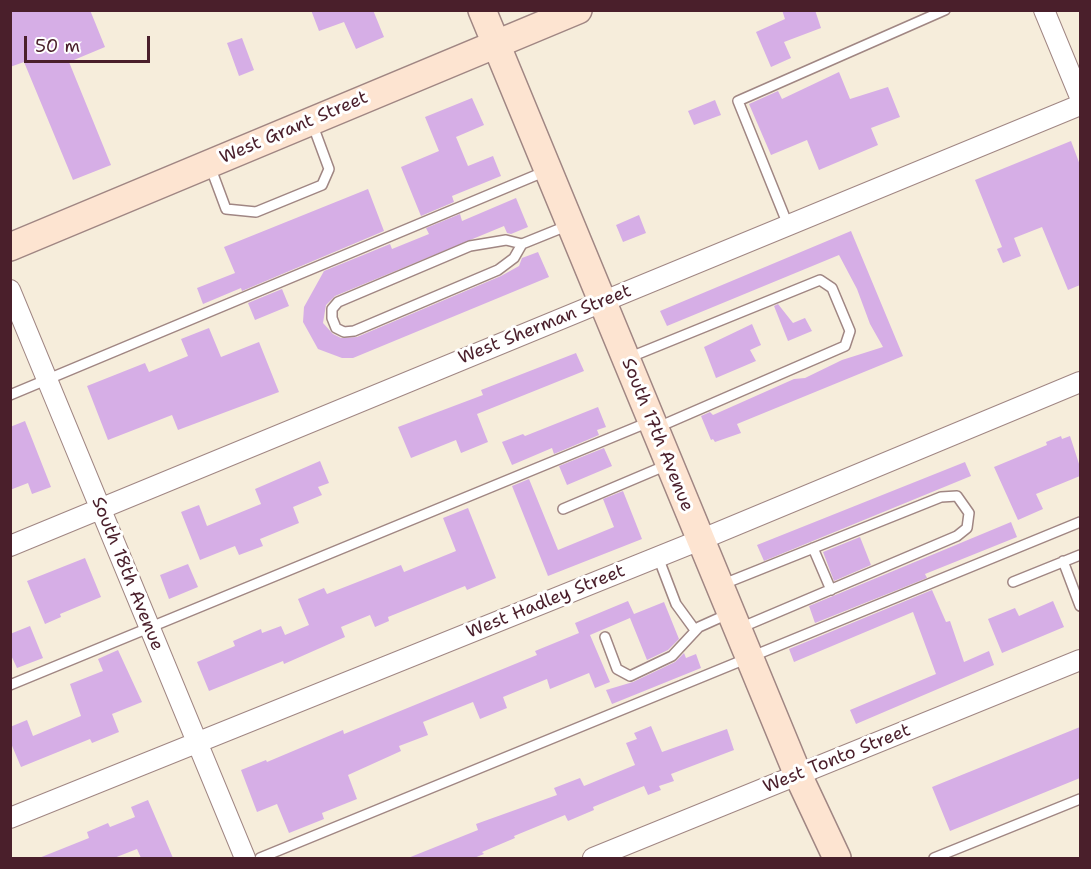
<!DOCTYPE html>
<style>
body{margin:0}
#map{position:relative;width:1091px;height:869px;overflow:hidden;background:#f6eddb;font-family:"Shantell Sans",sans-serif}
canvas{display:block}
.frame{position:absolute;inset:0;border:12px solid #4a1f2b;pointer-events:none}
.scale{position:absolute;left:24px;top:36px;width:126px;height:27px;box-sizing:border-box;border:3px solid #4a1f2b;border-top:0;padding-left:8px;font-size:18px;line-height:21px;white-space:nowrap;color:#4a1f2b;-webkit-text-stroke:4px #fff;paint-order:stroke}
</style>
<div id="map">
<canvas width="1091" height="869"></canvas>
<div class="frame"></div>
<div class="scale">50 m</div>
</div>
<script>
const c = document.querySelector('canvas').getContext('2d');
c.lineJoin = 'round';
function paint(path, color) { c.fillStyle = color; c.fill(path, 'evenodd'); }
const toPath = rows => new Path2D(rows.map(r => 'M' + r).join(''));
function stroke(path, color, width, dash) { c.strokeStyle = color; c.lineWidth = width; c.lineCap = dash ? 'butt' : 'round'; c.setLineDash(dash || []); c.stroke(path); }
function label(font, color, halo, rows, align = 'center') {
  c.font = font + ' "Shantell Sans",sans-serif'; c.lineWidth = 6; c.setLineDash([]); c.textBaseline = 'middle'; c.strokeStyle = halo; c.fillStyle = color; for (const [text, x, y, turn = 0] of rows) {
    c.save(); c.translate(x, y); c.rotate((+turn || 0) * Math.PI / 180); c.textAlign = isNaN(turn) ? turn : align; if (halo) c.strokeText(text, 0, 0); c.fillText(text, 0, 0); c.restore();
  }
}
paint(toPath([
 [10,10,90,10,105,47,69,62,111,165,73,180,24,62,10,67],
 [311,10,373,10,384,37,356,49,344,22,319,31],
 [782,10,815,10,821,28,784,42,791,58,771,67,756,32,785,19],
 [242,38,254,70,239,76,227,43],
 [839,72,850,99,888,87,900,117,871,128,878,145,819,170,807,140,771,155,749,104,778,91,782,99],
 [472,98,484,125,456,137,468,166,493,156,501,176,452,196,454,202,421,216,401,167,439,151,425,117],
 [715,100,721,115,694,125,688,111],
 [1071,141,1080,165,1080,285,1068,290,1042,227,1014,238,1021,256,1003,263,997,249,1002,247,975,180],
 [368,189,384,231,242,291,241,288,203,304,197,288,235,273,224,247],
 [516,198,528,227,511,234,507,233,504,226,335,296,326,305,323,323,333,334,341,338,357,337,501,276,519,266,522,258,538,252,549,277,353,358,342,358,318,349,303,322,304,307,324,271,390,244,392,249,429,234,426,228,460,214,462,221],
 [639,215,646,233,623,242,616,225],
 [851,231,903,356,737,424,741,433,715,442,713,439,711,440,701,416,710,412,713,415,794,379,805,378,842,360,883,347,870,324,857,289,839,255,667,326,660,311],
 [282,289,289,306,255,320,248,303],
 [778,304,793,323,805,318,812,331,788,341,774,306],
 [752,324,761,345,750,350,756,361,716,378,704,347],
 [209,328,221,357,259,342,279,392,178,430,172,415,108,440,87,386,145,363,149,372,188,356,181,339],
 [576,353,584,371,477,414,488,442,461,453,456,440,411,458,398,427,483,395,481,390],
 [598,407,606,427,597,430,599,435,554,454,552,448,512,465,502,442,523,434,525,436],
 [25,421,51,487,32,494,28,483,10,490,10,427],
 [1061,436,1062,439,1070,436,1080,467,1080,476,1036,494,1043,509,1018,520,994,467,1047,445,1046,442],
 [604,448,612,466,567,485,559,466],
 [320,461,329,483,318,487,322,495,293,507,299,523,260,539,263,546,239,555,235,546,200,560,181,512,199,505,207,526,261,504,255,489],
 [965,462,971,476,764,561,757,545],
 [529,479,558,550,614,527,603,499,623,491,642,539,548,576,512,486],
 [468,508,496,578,467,590,465,586,388,617,389,621,375,627,370,615,341,627,345,637,284,664,283,661,209,691,197,662,235,646,233,641,261,629,262,633,281,626,285,635,309,625,298,599,324,588,327,594,401,565,404,572,456,551,443,518],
 [1011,522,1017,537,925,574,927,578,815,623,809,606],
 [860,537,871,565,834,581,823,552],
 [85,558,101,597,60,614,61,617,45,624,27,581],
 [188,564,198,587,169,599,160,575],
 [932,590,946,622,950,621,964,662,989,651,994,665,856,724,850,710,936,674,913,612,794,662,789,649],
 [628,601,634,614,664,602,679,639,668,650,647,660,630,618,590,635,610,682,595,688,589,673,550,689,547,679,503,697,507,708,480,719,473,702,423,722,428,735,399,746,401,751,348,775,357,799,322,813,324,819,289,833,277,804,257,812,241,770,266,760,267,762,343,730,344,734,537,655,535,651,579,633,575,623],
 [1053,601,1064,627,1002,653,988,619,1015,608,1019,616],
 [30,626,43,658,17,668,10,653,10,634],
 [118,650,142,702,112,714,119,732,92,743,90,739,21,767,10,741,10,727,27,720,33,736,81,716,70,684,103,671,98,659],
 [684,653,686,658,696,654,701,668,612,704,606,690,633,682,675,662],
 [651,726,662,752,727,729,734,750,671,774,674,781,659,786,661,790,648,795,644,786,593,807,594,810,568,821,565,815,514,836,515,838,482,852,484,854,474,858,408,858,478,830,476,824,557,795,554,788,580,778,584,786,635,765,626,743,637,739,634,733],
 [1080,727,1080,778,950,831,932,787],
 [148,800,173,858,141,858,137,849,114,858,39,858,89,838,87,832,108,823,110,827,135,817,131,807]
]), '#d6aee6');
const lane = toPath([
 [210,166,226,209,256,212,322,185,329,169,312,123],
 [788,225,738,101,945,10],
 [522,244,514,258,498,270,354,331,344,332,336,328,332,318,332,309,338,302,470,246,506,240,522,244,569,225],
 [628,358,820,280,832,288,850,331,845,346,656,428],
 [10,395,546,171],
 [563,509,667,465],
 [813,548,831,590],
 [658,557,676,604,695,630],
 [1063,561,1080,606],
 [1013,582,1080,555],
 [721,585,941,497,957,496,969,513,967,528,957,536,740,628],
 [605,637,617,669,630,676,672,656,699,627,728,614],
 [10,685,649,422],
 [260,858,1080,522],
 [934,858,1080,799]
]);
const street = toPath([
 [1044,10,1080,97],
 [10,290,245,858],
 [10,546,1080,105],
 [10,818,700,540,1080,382],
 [593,858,1080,660]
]);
const secondary = toPath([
 [482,10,798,775,837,858],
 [10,247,578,10]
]);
stroke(lane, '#a08683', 12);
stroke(street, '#a08683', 22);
stroke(secondary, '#a08683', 30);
stroke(lane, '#fff', 9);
stroke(street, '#fff', 20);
stroke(secondary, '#fde4d1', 27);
label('18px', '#4a1f2b', '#fff', [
 ["West Grant Street",294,128,-23],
 ["West Sherman Street",545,325,-22],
 ["South 17th Avenue",657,435,68],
 ["South 18th Avenue",127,574,68],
 ["West Hadley Street",546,602,-22],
 ["West Tonto Street",837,759,-22]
]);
</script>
